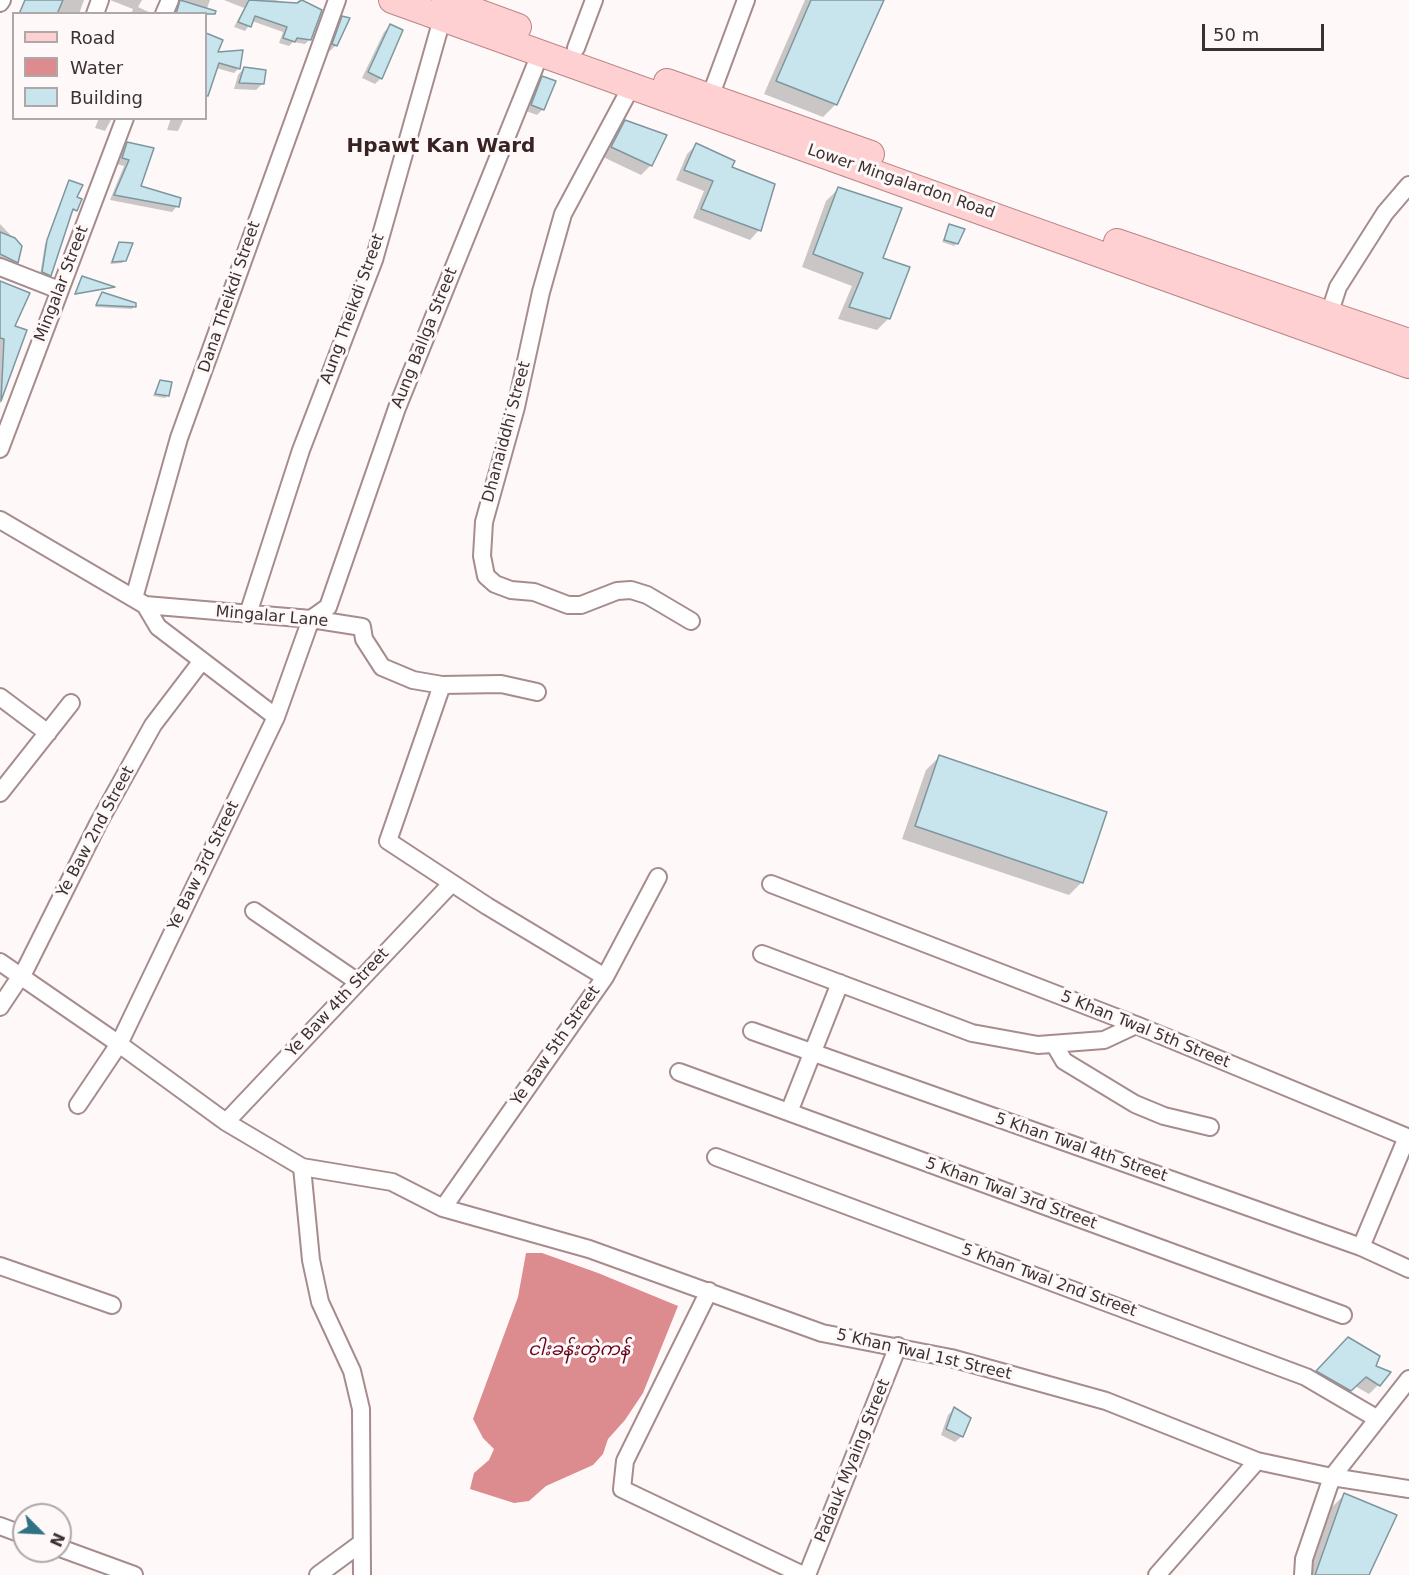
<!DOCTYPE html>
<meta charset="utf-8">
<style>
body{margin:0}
#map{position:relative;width:1409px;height:1575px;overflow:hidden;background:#fef8f8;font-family:"DejaVu Sans",sans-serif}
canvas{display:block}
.legend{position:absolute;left:12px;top:12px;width:195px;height:108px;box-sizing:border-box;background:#fef8f8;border:2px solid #b0a8a8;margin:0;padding:8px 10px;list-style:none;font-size:18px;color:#3c3131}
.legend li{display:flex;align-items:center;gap:12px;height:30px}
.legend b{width:30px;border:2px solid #b0a8a8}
.north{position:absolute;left:12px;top:1503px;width:60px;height:60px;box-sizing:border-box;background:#fef8f8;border:2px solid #b0a8a8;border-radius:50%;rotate:114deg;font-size:16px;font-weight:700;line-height:24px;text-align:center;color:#3c3131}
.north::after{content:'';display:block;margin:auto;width:21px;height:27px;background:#2f7283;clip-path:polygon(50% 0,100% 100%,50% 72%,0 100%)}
.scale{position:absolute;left:1202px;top:24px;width:122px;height:27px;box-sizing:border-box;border:3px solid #3c3131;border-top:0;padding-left:8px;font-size:18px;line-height:21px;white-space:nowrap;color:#3c3131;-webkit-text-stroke:4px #fef8f8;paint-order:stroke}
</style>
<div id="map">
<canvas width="1409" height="1575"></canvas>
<ul class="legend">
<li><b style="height:8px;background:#fed0d1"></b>Road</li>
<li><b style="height:16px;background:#dc8b8f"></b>Water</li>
<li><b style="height:16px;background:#c8e4ec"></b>Building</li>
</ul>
<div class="north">N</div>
<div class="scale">50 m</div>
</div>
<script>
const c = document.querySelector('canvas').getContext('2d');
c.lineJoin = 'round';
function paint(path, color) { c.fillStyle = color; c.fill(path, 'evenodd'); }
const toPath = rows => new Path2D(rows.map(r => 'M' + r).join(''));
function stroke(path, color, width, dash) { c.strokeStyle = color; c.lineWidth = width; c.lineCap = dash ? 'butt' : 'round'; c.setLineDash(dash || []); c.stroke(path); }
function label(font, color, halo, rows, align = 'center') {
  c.font = font + ' "DejaVu Sans","Noto Sans Myanmar",sans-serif'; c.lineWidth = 6; c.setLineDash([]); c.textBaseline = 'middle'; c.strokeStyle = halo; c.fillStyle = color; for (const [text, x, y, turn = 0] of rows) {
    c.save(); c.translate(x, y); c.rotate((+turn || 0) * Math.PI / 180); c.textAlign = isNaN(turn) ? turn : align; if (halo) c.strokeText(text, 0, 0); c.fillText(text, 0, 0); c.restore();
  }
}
paint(toPath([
 [526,1253,542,1253,598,1273,678,1306,643,1393,625,1420,608,1439,603,1454,593,1465,546,1486,529,1501,514,1503,470,1489,474,1473,489,1460,494,1449,483,1438,473,1419,518,1297]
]), '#dc8b8f');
paint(toPath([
 [46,0,84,0,79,14,46,14],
 [110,0,142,0,138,7,153,14,131,14,133,9],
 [174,0,210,0,205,14,174,14],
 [224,0,275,0,295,4,299,0,321,10,310,39,305,44,293,42,289,46,279,43,283,32,252,21,245,31,234,27,244,8],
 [805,0,882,0,836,104,823,117,764,94],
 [343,17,336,45,330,51,327,51,337,24],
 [390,26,381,78,375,84,362,78,384,32],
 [206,34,221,40,216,54,239,68,234,73,216,68,206,87],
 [244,68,262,84,256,90,234,89,238,75],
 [543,78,543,109,537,115,526,111,537,84],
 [99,118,112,118,105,131,95,128],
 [171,118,184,118,178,131,167,130],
 [626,122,651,165,641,175,603,157,616,131],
 [128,144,139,187,177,206,172,212,110,200,124,166,117,164,122,150],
 [696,145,730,168,759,230,750,240,693,218,704,191,676,180,687,154],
 [70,181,76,210,71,212,47,277,40,275,45,244],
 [838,189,881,259,889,318,877,330,838,319,852,286,802,267,826,201],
 [0,224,21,246,16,262,11,267,0,261],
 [950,226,957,243,954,246,942,242],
 [119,243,125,260,122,263,110,264],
 [82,278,113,287,74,295],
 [0,283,13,327,25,331,0,404],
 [100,296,134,306,132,309,95,307],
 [160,381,168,395,165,398,153,396],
 [939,757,1082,882,1069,895,902,839,926,770],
 [1349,1339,1374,1366,1378,1385,1369,1394,1355,1386,1340,1400,1308,1381],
 [954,1409,969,1418,962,1436,955,1442,941,1435,948,1415],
 [1344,1495,1368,1575,1307,1575,1331,1508]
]), '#0003');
const building = toPath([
 [25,0,63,0,57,14,19,14,25,0],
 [180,0,216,11,215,14,176,14,180,0],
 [249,0,297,3,302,0,322,10,311,40,297,38,295,42,283,38,287,27,255,16,251,27,238,22,249,0],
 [811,0,884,0,837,105,776,81,811,0],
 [342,16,350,18,337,46,332,44,342,16],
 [390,24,403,30,382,79,368,72,390,24],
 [206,33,223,40,218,52,243,50,240,69,219,63,208,96,206,95,206,33],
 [244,67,266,70,264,84,239,83,244,67],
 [542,76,556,81,544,110,531,105,542,76],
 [625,120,667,135,652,166,611,147,625,120],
 [127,142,154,148,141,186,181,198,179,207,114,195,129,160,122,158,127,142],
 [696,143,735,161,732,167,775,184,761,231,701,209,713,181,684,170,696,143],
 [69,180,83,185,77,197,82,199,77,211,73,209,51,276,42,272,47,240,69,180],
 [838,187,902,208,883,258,910,267,890,319,849,307,863,273,813,254,838,187],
 [949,224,965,229,958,244,944,240,949,224],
 [0,232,15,238,22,246,18,263,0,254,0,232],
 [119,242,133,243,126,261,112,262,119,242],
 [82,276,115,287,75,294,82,276],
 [0,281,30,293,15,326,27,330,1,401,4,339,0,338,0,281],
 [102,292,136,303,136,307,96,305,102,292],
 [160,380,172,382,169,396,155,394,160,380],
 [939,755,1107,812,1083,883,915,826,939,755],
 [1348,1337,1380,1356,1376,1366,1391,1372,1380,1386,1366,1377,1351,1391,1316,1371,1348,1337],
 [954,1407,971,1418,963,1437,946,1429,954,1407],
 [1344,1493,1397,1515,1369,1575,1315,1575,1344,1493]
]);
paint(building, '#c8e4ec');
stroke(building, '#7e979f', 1.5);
const minor = toPath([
 [0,3,2,0],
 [95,14,100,0],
 [164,14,170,0],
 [576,48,594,0],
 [631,87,563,214,541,292,516,407,484,522,482,556,486,576,495,584,511,590,534,592,568,605,581,605,617,591,631,590,647,595,691,621],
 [710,97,746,0],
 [0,267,59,290],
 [1326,324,1338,287,1385,213,1409,185],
 [0,449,125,118],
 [0,520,145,605,311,619,362,627,364,639,382,667,413,680,442,685,501,684,537,692],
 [134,598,179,438,337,0],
 [145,605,158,627,276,717],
 [248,614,301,450,374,260,442,19,441,10],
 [442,685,388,841,487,906,605,977],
 [0,697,48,733],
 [0,793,71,703],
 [771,884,1136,1025,1407,1137,1361,1247],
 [254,911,358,982],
 [762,954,972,1033,1038,1045,1104,1040,1136,1025],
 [0,962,119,1044,226,1122,302,1167,392,1182,443,1208,589,1249,822,1333,951,1358,1106,1401,1257,1461,1332,1477,1409,1489],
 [0,1007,26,968,99,822,153,725,201,662],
 [752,1031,1361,1247,1409,1269],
 [1054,1044,1064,1061,1135,1104,1164,1116,1210,1127],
 [679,1072,1343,1315],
 [78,1105,119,1044,276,717,311,619,328,607,397,408,540,54],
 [789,1112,840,983],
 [226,1122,451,884],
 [716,1157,1306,1377,1376,1418],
 [302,1167,311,1260,320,1302,352,1371,361,1409,362,1575],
 [443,1208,605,977,658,877],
 [0,1266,112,1305],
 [709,1291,625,1461,622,1489,803,1575],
 [0,1526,24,1535],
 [60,1548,134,1575],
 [318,1575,360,1544],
 [807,1575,898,1346],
 [1157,1575,1257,1461],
 [1303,1575,1304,1559,1332,1477,1409,1379]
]);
const primary = toPath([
 [392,0,1409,365],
 [445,0,518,27],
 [667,82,871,154],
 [1117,242,1409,342]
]);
stroke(minor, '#a68c8d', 20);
stroke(primary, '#ba8486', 28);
stroke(minor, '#fff', 16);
stroke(primary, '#fed0d1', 26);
label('16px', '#3c3131', '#fef8f8', [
 ["Lower Mingalardon Road",901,182,19],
 ["Mingalar Street",62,284,-69],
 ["Dana Theikdi Street",230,297,-71],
 ["Aung Theikdi Street",353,309,-70],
 ["Aung Ballga Street",425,338,-68],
 ["Dhanaiddhi Street",507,432,-75],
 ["Mingalar Lane",272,617,5],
 ["Ye Baw 2nd Street",96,832,-62],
 ["Ye Baw 3rd Street",204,866,-64],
 ["Ye Baw 4th Street",338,1003,-47],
 ["5 Khan Twal 5th Street",1145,1030,22],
 ["Ye Baw 5th Street",556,1046,-55],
 ["5 Khan Twal 4th Street",1081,1148,19],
 ["5 Khan Twal 3rd Street",1011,1194,20],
 ["5 Khan Twal 2nd Street",1049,1281,20],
 ["5 Khan Twal 1st Street",924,1355,13],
 ["Padauk Myaing Street",853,1461,-68]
]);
label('italic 18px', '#69041e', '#fef8f8', [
 ["ငါးခန်းတွဲကန်",579,1350]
]);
label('bold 20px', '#382324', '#fef8f8', [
 ["Hpawt Kan Ward",441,147]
]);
</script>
